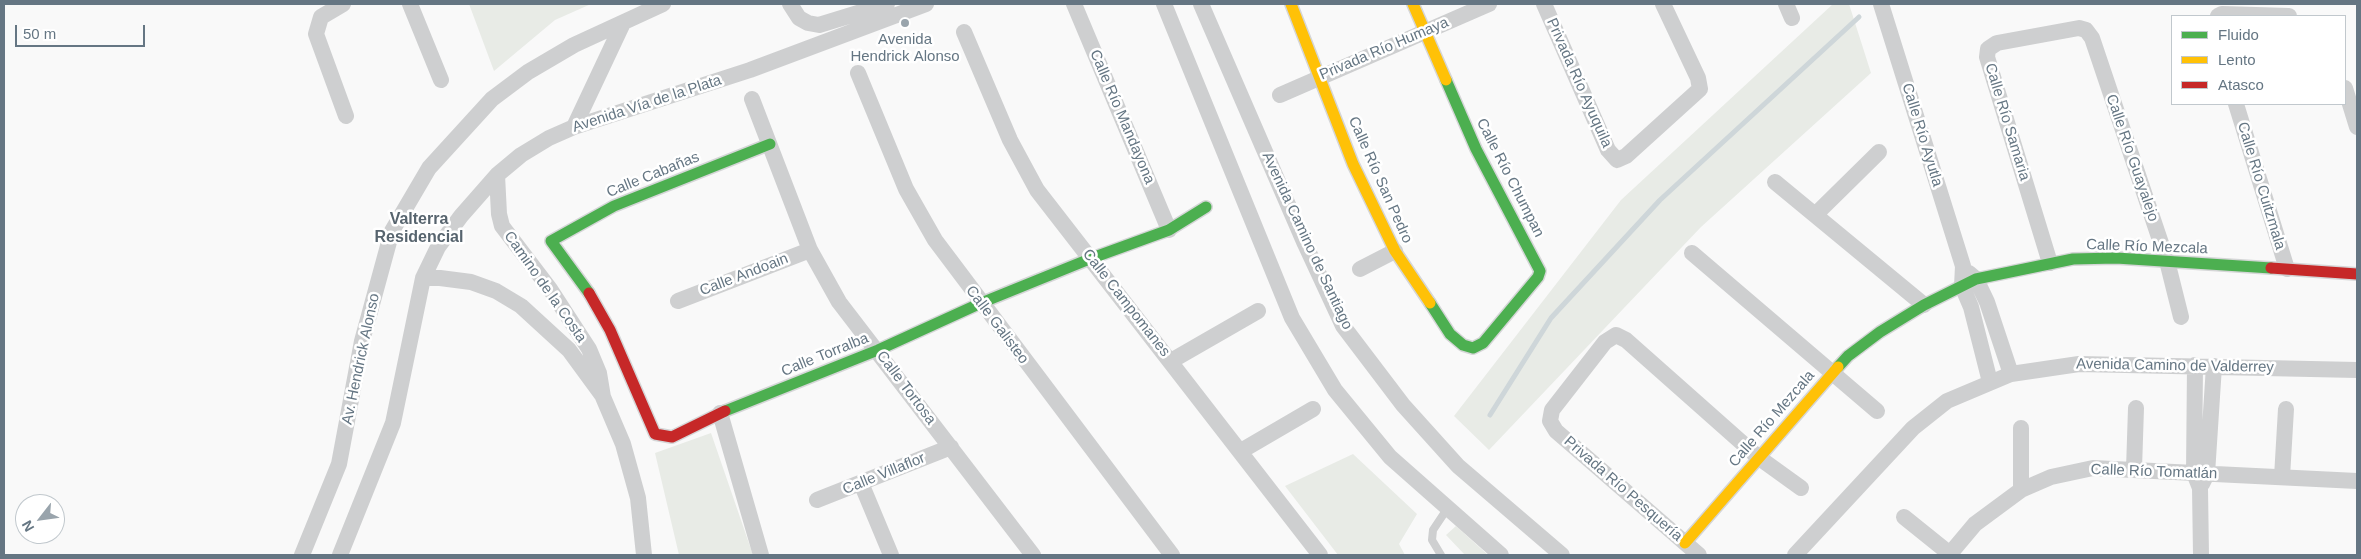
<!DOCTYPE html>
<meta charset="utf-8">
<style>
body{margin:0}
#map{position:relative;width:2361px;height:559px;overflow:hidden;background:#f9f9f9;font-family:Helvetica,sans-serif}
canvas{display:block}
.frame{position:absolute;inset:0;border:5px solid #657683;pointer-events:none}
.legend{position:absolute;left:2171px;top:15px;width:175px;height:90px;box-sizing:border-box;background:#fff;border:1px solid #c1c8cd;margin:0;padding:6px 9px;list-style:none;font-size:15px;color:#657683}
.legend li{display:flex;align-items:center;gap:10px;height:25px}
.legend b{width:25px;border:1px solid #c1c8cd}
.north{position:absolute;left:15px;top:494px;width:50px;height:50px;box-sizing:border-box;background:#fff;border:1px solid #c1c8cd;border-radius:50%;rotate:240deg;font-size:14px;font-weight:700;line-height:20px;text-align:center;color:#657683}
.north::after{content:'';display:block;margin:auto;width:18px;height:22px;background:#99a4ac;clip-path:polygon(50% 0,100% 100%,50% 72%,0 100%)}
.scale{position:absolute;left:15px;top:25px;width:130px;height:22px;box-sizing:border-box;border:2px solid #657683;border-top:0;padding-left:6px;font-size:15px;line-height:18px;white-space:nowrap;color:#657683;-webkit-text-stroke:4px #fff;paint-order:stroke}
</style>
<div id="map">
<canvas width="2361" height="559"></canvas>
<div class="frame"></div>
<ul class="legend">
<li><b style="height:6px;background:#4caf50"></b>Fluido</li>
<li><b style="height:6px;background:#ffc107"></b>Lento</li>
<li><b style="height:6px;background:#c62828"></b>Atasco</li>
</ul>
<div class="north">N</div>
<div class="scale">50 m</div>
</div>
<script>
const c = document.querySelector('canvas').getContext('2d');
c.lineJoin = 'round';
function paint(path, color) { c.fillStyle = color; c.fill(path, 'evenodd'); }
const toPath = rows => new Path2D(rows.map(r => 'M' + r).join(''));
function stroke(path, color, width, dash) { c.strokeStyle = color; c.lineWidth = width; c.lineCap = dash ? 'butt' : 'round'; c.setLineDash(dash || []); c.stroke(path); }
function label(font, color, halo, rows, align = 'center') {
  c.font = font + ' Helvetica,sans-serif'; c.lineWidth = 5; c.setLineDash([]); c.textBaseline = 'middle'; c.strokeStyle = halo; c.fillStyle = color; for (const [text, x, y, turn = 0] of rows) {
    c.save(); c.translate(x, y); c.rotate((+turn || 0) * Math.PI / 180); c.textAlign = isNaN(turn) ? turn : align; if (halo) c.strokeText(text, 0, 0); c.fillText(text, 0, 0); c.restore();
  }
}
paint(toPath([
 [469,4,591,4,555,20,494,71],
 [1833,4,1849,4,1871,73,1701,227,1489,450,1454,416,1621,200],
 [711,433,753,555,679,555,655,453],
 [1353,454,1417,514,1399,544,1405,555,1338,555,1285,486],
 [1456,526,1488,555,1465,555,1446,535]
]), '#e8ebe6');
stroke(toPath([
 [1490,415,1551,318,1660,200,1859,17]
]), '#ced6d9', 5);
const fast = toPath([
 [589,293,551,241,614,206,770,144],
 [1430,303,1450,334,1463,345,1473,348,1483,343,1538,277,1540,271,1476,149,1446,80],
 [1838,367,1848,356,1880,332,1924,305,1976,279,2073,259,2116,258,2271,268],
 [725,411,878,350,981,303,1092,258,1169,230,1206,207]
]);
const slow = toPath([
 [1291,4,1353,164,1395,251,1430,303],
 [1413,4,1446,80],
 [1685,543,1838,367]
]);
const jam = toPath([
 [2271,268,2357,274],
 [589,293,610,330,655,434,672,437,725,411]
]);
stroke(fast, '#d5d6d7', 14);
stroke(slow, '#d5d6d7', 14);
stroke(jam, '#d5d6d7', 14);
stroke(toPath([
 [1441,555,1432,540,1433,530,1447,509]
]), '#cecfd0', 8);
stroke(toPath([
 [343,4,321,17,316,34,346,116],
 [410,4,441,80],
 [790,4,799,18,808,23,819,25,887,4],
 [1074,4,1169,230],
 [1164,4,1292,318,1335,390,1390,457,1501,555],
 [1201,4,1305,244,1343,326,1403,405,1458,466,1562,555],
 [1544,4,1608,150,1617,160,1626,156,1700,89,1698,78,1663,4],
 [1786,4,1792,18],
 [1881,4,1963,266,1962,286,1971,307,1990,382],
 [2218,16,2222,14,2289,16],
 [964,32,1010,140,1037,190,1320,555],
 [858,73,906,189,935,240,1172,555],
 [2345,88,2357,127],
 [1280,95,1489,4],
 [752,99,810,250,839,302,1033,555],
 [2236,104,2287,269],
 [574,127,623,23],
 [497,175,499,214,502,226,550,289,589,349,599,373,603,397,623,444,638,498,644,555],
 [1775,182,1924,305],
 [1815,215,1879,152],
 [1692,253,1877,411],
 [2050,263,1987,57,1988,49,1997,43,2079,28,2086,30,2092,38,2167,261,2181,317],
 [1360,269,1395,251],
 [1969,273,1976,279,1987,302,2011,374],
 [423,278,440,278,471,282,496,291,521,306,569,350,602,395],
 [678,301,810,250],
 [1171,361,1258,311],
 [2195,365,2194,473,2200,488,2201,555],
 [720,413,761,555],
 [2021,428,2021,490],
 [1241,451,1313,409],
 [2134,469,2136,408],
 [2282,477,2286,409],
 [861,483,891,555],
 [2202,484,2207,474,2214,366],
 [817,500,951,447],
 [1904,517,1950,554],
 [302,555,339,464,362,341,392,231,429,168,492,99,528,72,574,45,663,4],
 [340,555,393,423,423,278,438,247,461,216,497,175,521,155,549,138,574,127,750,70,926,4],
 [1699,555,1556,431,1550,421,1552,410,1605,342,1616,335,1626,340,1758,457,1801,488],
 [1795,555,1913,428,1947,401,2011,374,2079,364,2357,370],
 [1949,555,1975,524,2021,490,2051,477,2093,468,2357,481]
]), '#cecfd0', 16);
stroke(fast, '#4caf50', 11);
stroke(slow, '#ffc107', 11);
stroke(jam, '#c62828', 11);
for (const [x, y, r, color] of [
 [905,23,5,"#99a4ac"]
]) { const dot = new Path2D(); dot.arc(x, y, r, 0, 2 * Math.PI); c.fillStyle = color; c.fill(dot); stroke(dot, '#fff', 2); }
label('15px', '#657683', '#fff', [
 ["Avenida",905,40],
 ["Hendrick Alonso",905,57]
]);
label('15px', '#657683', '#fff', [
 ["Privada Río Humaya",1384,49,-23],
 ["Privada Río Ayuquila",1579,83,66],
 ["Avenida Vía de la Plata",647,104,-18],
 ["Calle Río Mandayona",1122,117,67],
 ["Calle Río Samaria",2007,122,73],
 ["Calle Río Ayutla",1922,135,73],
 ["Calle Río Guayalejo",2132,158,71],
 ["Calle Cabañas",653,175,-22],
 ["Calle Río Chumpan",1510,178,63],
 ["Calle Río San Pedro",1380,180,66],
 ["Calle Río Cuitzmala",2261,186,73],
 ["Avenida Camino de Santiago",1307,241,65],
 ["Calle Río Mezcala",2147,247,2],
 ["Calle Andoain",744,275,-21],
 ["Camino de la Costa",545,287,55],
 ["Calle Campomanes",1126,303,52],
 ["Calle Galisteo",997,325,53],
 ["Calle Torralba",825,355,-22],
 ["Av. Hendrick Alonso",361,359,-78],
 ["Avenida Camino de Valderrey",2175,366,1],
 ["Calle Tortosa",906,388,53],
 ["Calle Río Mezcala",1772,419,-49],
 ["Calle Río Tomatlán",2154,472,2],
 ["Calle Villaflor",884,474,-22],
 ["Privada Río Pesquería",1623,489,41]
]);
label('bold 16px', '#57646e', '#fff', [
 ["Valterra",419,220],
 ["Residencial",419,238]
]);
</script>
